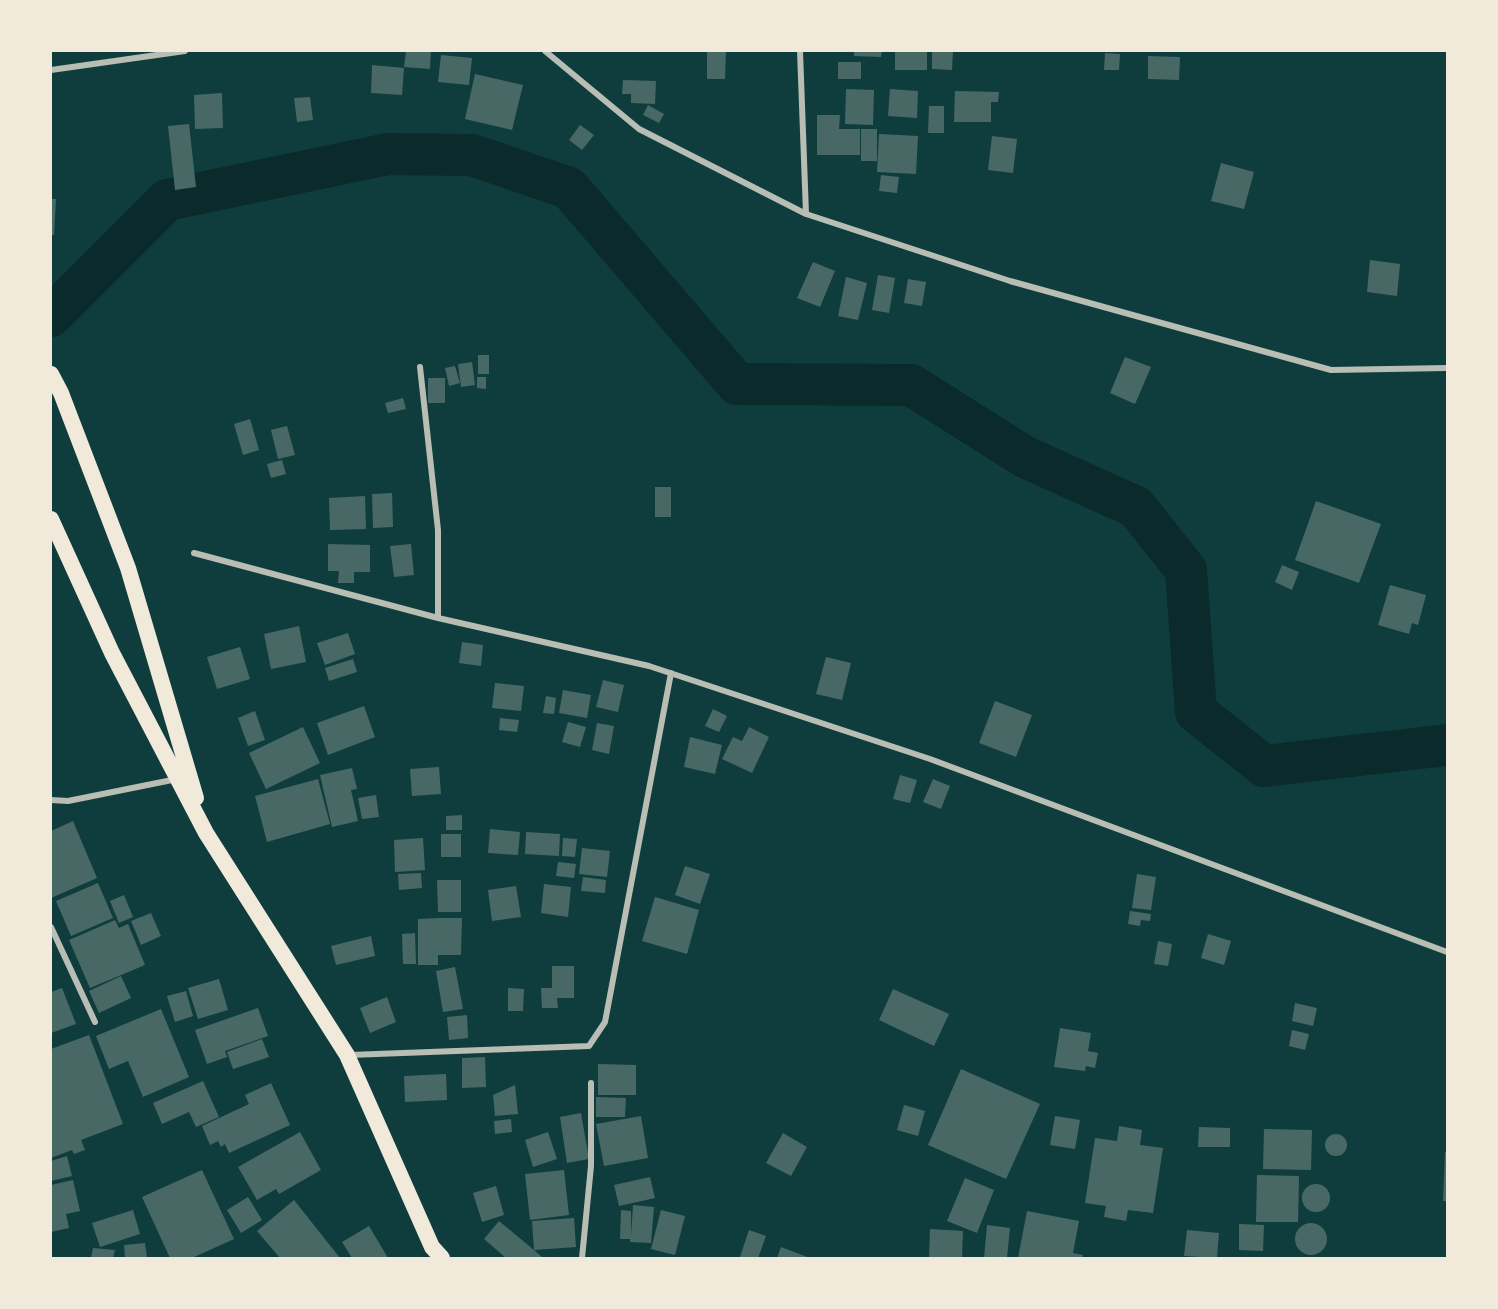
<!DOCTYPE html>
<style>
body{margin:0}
#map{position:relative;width:1498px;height:1309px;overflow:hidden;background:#0f3d3e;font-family:"Roboto Condensed",sans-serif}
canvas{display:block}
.frame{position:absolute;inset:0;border:52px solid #f1e9da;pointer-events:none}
</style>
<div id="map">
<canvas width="1498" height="1309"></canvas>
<div class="frame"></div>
</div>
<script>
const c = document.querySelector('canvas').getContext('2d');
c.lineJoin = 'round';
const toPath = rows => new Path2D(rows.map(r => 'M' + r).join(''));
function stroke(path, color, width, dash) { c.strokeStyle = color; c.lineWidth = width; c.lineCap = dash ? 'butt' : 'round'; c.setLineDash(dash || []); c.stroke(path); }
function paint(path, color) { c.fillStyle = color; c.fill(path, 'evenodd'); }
stroke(toPath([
 [51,316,167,200,388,154,472,155,569,188,737,384,911,385,1025,457,1136,507,1186,570,1196,712,1264,766,1447,745]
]), '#0a2a2b', 42);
paint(toPath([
 [406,51,431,51,430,69,404,67],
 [707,51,726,51,725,79,707,79],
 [854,51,882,51,881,57,854,56],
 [895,51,927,51,927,70,895,70],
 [932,51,953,51,952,70,932,69],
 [1105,53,1120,54,1119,70,1104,70],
 [441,55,472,58,469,85,438,82],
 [1148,56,1180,57,1179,80,1148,79],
 [838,62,861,62,861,79,838,79],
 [372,65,404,68,402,95,371,93],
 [475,74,523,85,512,130,465,119],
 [623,80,656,81,655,104,631,103,631,94,622,94],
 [846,89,874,90,873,125,845,124],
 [890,89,918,91,917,118,888,116],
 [955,91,999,92,998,102,991,102,991,122,954,122],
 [222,93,223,128,195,129,194,95],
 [310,97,313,120,297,122,294,98],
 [648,105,664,114,659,123,643,115],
 [929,106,944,106,944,133,928,133],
 [817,115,840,115,839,129,860,129,860,155,817,155],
 [189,124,196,187,175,190,168,126],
 [580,125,594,135,582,150,569,140],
 [861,129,877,129,877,161,861,161],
 [879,134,918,136,916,174,877,172],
 [992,136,1017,139,1013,173,988,170],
 [1221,163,1254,172,1244,209,1211,201],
 [881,175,899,177,897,193,879,191],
 [51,199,56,199,54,235,51,235],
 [1370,260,1400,264,1397,296,1367,292],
 [813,262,835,271,820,307,797,298],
 [878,275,895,278,889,313,872,310],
 [846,277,867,283,858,320,838,316],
 [908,279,926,282,922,306,904,303],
 [478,355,489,355,489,374,478,374],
 [1125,357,1151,367,1135,404,1110,393],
 [472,362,475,385,461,387,458,364],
 [455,366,460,383,449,386,445,368],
 [477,377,486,377,486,389,477,388],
 [428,378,445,378,445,403,428,403],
 [403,398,406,409,388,413,385,403],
 [250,419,259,450,243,455,234,424],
 [287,426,295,455,278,459,271,430],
 [282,460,286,474,271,478,267,464],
 [655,487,671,487,671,517,655,517],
 [392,493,393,527,373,528,372,494],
 [365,496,366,529,330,530,329,498],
 [1316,501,1381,524,1359,583,1295,560],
 [328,544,370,545,370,572,354,572,354,583,338,583,339,571,328,571],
 [411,544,414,575,394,577,390,546],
 [1282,565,1299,572,1292,590,1275,582],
 [1390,585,1426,595,1418,625,1412,623,1409,634,1378,625],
 [299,626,306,662,271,669,264,634],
 [348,633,355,654,325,665,317,643],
 [462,642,483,645,481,666,459,663],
 [240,647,250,679,217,689,207,657],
 [826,657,851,663,842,700,816,694],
 [353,659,357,672,329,681,325,668],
 [603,680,624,685,618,712,596,707],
 [495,683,524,686,521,711,492,708],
 [563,690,591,695,587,718,559,713],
 [546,696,556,698,554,714,543,713],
 [995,701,1032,715,1016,757,979,743],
 [364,706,375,737,328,755,317,723],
 [713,709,727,716,719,732,705,726],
 [255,711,265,740,248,746,238,718],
 [500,718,519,720,517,732,499,730],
 [568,722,586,727,580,747,562,742],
 [597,723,614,726,609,754,592,750],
 [303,727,320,763,266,789,249,753],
 [749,727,769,737,752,773,722,759,733,737,742,741],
 [690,737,722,745,715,774,684,767],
 [439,767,441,794,412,796,410,769],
 [352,768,357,789,351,790,358,821,332,827,320,775],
 [900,775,917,780,910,803,893,799],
 [318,779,330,824,267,842,255,796],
 [933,779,950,786,941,809,923,802],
 [376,795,379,817,362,819,358,798],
 [462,815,462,830,446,830,446,816],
 [73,821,97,878,51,898,51,831],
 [490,829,520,832,518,855,488,853],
 [526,832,560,834,559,856,525,854],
 [441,834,461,834,461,857,441,857],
 [423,838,425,870,395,872,394,840],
 [563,838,577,839,575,857,562,856],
 [582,848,610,851,607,877,579,874],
 [558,862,576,864,574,878,556,876],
 [685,866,710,874,700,904,675,895],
 [421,873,422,888,399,890,398,874],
 [1137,874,1156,877,1151,910,1132,908],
 [583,877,606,880,605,893,581,891],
 [437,880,461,880,461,912,438,912],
 [98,883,113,918,71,936,56,901],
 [544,884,571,887,568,917,541,913],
 [516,886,521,917,492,921,488,890],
 [124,895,133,917,119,923,110,901],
 [655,897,699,910,687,954,642,941],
 [1130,911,1151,914,1150,921,1141,920,1140,926,1128,924],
 [151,913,161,936,141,945,131,921],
 [439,918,462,918,461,955,438,955,438,965,418,965,418,919],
 [115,920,119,928,128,924,145,965,90,988,69,940],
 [415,933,416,964,403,964,402,934],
 [1208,934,1231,941,1224,965,1201,958],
 [371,936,375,956,336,965,331,946],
 [1158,941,1172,944,1168,966,1154,964],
 [552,966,574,966,574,998,557,998,558,1008,542,1008,541,988,552,988],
 [455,967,463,1009,443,1012,436,971],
 [121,976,131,998,99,1013,89,991],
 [219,979,228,1010,198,1019,188,988],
 [62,988,76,1024,51,1033,51,992],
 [508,988,524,989,523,1011,508,1011],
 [893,989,949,1014,934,1046,879,1020],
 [186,991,193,1016,175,1022,167,996],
 [387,997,396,1022,370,1033,360,1008],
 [1295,1003,1317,1008,1313,1026,1292,1021],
 [258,1008,268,1036,225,1051,227,1057,207,1064,195,1030],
 [161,1009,189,1077,143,1097,128,1061,109,1069,96,1036],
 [467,1015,468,1038,449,1040,447,1017],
 [1060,1028,1091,1033,1088,1051,1098,1053,1095,1068,1086,1066,1085,1071,1054,1067],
 [1292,1030,1309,1034,1305,1050,1289,1046],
 [89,1035,123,1124,81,1140,85,1150,74,1154,72,1150,51,1158,51,1049],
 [262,1039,269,1057,233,1069,227,1052],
 [485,1057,486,1087,462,1088,462,1058],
 [598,1064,636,1065,636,1095,598,1095],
 [961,1069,1040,1104,1006,1179,928,1145],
 [446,1074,447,1100,405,1102,404,1076],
 [203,1081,219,1117,196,1127,189,1112,162,1124,153,1103],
 [271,1083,290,1125,229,1153,225,1144,221,1147,218,1141,210,1145,202,1126,249,1104,245,1095],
 [515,1085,518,1114,495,1116,493,1095],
 [596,1097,626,1098,625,1117,596,1117],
 [904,1105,925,1111,918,1136,897,1130],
 [581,1113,589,1159,567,1163,560,1117],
 [641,1116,648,1158,604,1166,596,1124],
 [1055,1116,1080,1120,1075,1149,1050,1145],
 [511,1119,512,1132,495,1134,494,1121],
 [1119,1126,1142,1130,1140,1145,1163,1148,1153,1213,1128,1210,1126,1221,1104,1217,1106,1206,1085,1203,1095,1138,1117,1141],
 [1199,1127,1230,1128,1230,1147,1198,1147],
 [1264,1129,1312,1130,1311,1170,1263,1169],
 [300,1132,321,1170,279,1194,276,1189,257,1200,238,1167],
 [548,1132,557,1159,533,1167,525,1140],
 [783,1133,807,1147,791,1176,766,1163],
 '1325 1145a11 11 0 1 1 22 0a11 11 0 1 1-22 0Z',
 [1445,1152,1447,1152,1447,1201,1443,1201],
 [67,1156,72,1176,51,1181,51,1161],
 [202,1170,234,1239,192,1258,170,1258,142,1197],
 [564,1170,569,1215,530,1220,525,1174],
 [1257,1175,1299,1176,1298,1222,1256,1222],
 [650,1177,655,1198,619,1206,614,1185],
 [965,1178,994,1190,977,1233,947,1221],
 [73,1180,80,1211,66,1214,69,1228,51,1232,51,1185],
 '1302 1198a14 14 0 1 1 28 0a14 14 0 1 1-28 0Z',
 [496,1186,504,1215,482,1222,473,1193],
 [248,1197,262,1220,241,1233,227,1210],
 [294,1200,340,1258,280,1258,257,1231],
 [633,1205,654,1207,651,1243,630,1242,630,1239,620,1239,621,1210,631,1211,631,1236],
 [133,1210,140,1234,100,1247,92,1223],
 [661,1210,685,1216,675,1255,651,1249],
 [1027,1211,1079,1221,1073,1253,1083,1255,1082,1258,1018,1258],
 [574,1218,576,1247,534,1250,532,1221],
 [499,1221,534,1250,543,1258,506,1258,484,1239],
 '1295 1239a16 16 0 1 1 32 0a16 16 0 1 1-32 0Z',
 [1239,1224,1264,1225,1263,1251,1239,1250],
 [987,1225,1010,1228,1007,1258,984,1258],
 [369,1226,388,1258,352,1258,342,1242],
 [930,1229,963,1231,962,1258,929,1258],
 [749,1230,766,1236,758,1258,740,1257],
 [1187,1230,1219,1233,1217,1258,1184,1256],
 [145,1243,147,1258,125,1258,124,1245],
 [781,1247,810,1258,777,1258],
 [93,1248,115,1250,113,1258,91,1258]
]), '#486865');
stroke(toPath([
 [545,51,639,129,806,214,1010,281,1331,370,1447,368],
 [800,51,806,214],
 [51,70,185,51],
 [420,367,438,530,438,618],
 [194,553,438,618,649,666,930,759,1447,952],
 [51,800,68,801,177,779],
 [51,927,95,1022],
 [350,1055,589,1046,605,1022,671,673],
 [582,1258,591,1166,591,1083]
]), '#b8beb3', 6);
stroke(toPath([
 [51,374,61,393,128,568,196,798],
 [51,519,112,653,206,833,347,1055,432,1247,442,1258]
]), '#f1e9da', 16);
</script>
